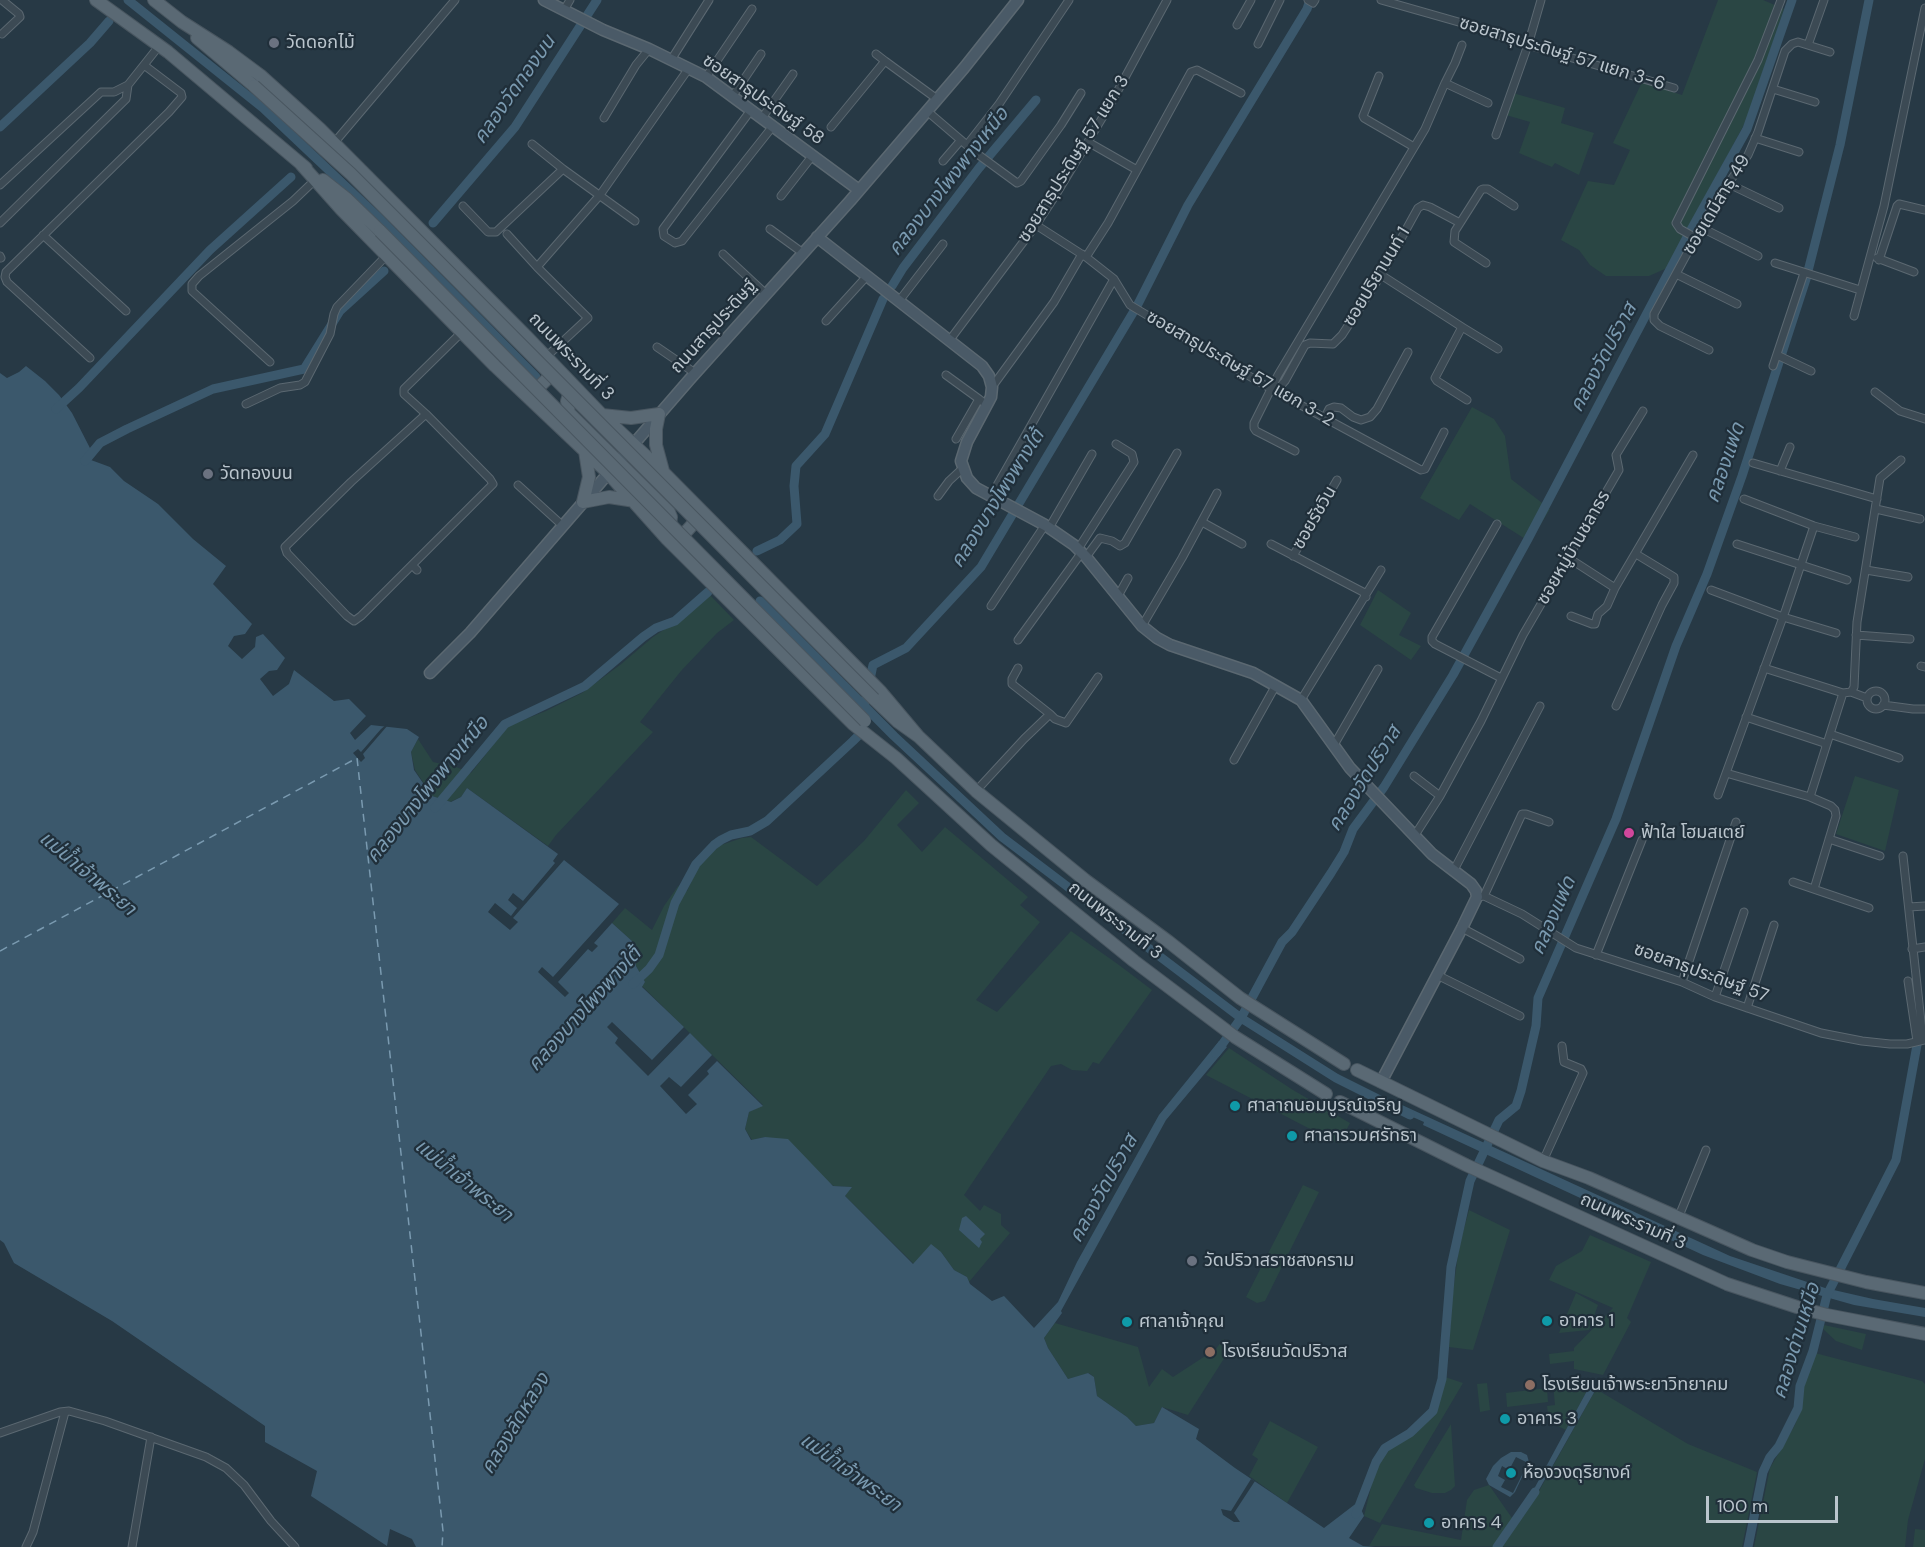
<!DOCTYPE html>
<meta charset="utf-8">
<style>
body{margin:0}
#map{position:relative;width:1925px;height:1547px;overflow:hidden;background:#273945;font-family:"DM Sans",sans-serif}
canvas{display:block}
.scale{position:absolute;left:1706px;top:1496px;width:132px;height:27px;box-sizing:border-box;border:3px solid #bac5cd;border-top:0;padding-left:8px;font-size:18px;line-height:21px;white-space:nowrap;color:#bac5cd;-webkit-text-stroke:4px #202f3a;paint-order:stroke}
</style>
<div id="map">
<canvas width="1925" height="1547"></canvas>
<div class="scale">100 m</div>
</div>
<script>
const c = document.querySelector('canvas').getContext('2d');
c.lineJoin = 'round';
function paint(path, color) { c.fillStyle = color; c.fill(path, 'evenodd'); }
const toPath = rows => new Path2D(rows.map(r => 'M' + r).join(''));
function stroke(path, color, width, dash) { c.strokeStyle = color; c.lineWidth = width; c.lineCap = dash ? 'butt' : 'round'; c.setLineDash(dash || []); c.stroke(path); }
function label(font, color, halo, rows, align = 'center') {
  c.font = font + ' "DM Sans","Noto Sans Thai",sans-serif'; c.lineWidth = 4.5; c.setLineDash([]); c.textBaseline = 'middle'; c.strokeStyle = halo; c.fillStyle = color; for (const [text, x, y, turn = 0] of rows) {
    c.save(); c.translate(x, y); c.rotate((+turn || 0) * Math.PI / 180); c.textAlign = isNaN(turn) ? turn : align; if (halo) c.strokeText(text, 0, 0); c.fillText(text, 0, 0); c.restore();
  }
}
paint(toPath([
 [1718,0,1763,0,1784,9,1747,119,1667,268,1649,276,1606,276,1590,265,1579,250,1561,240,1588,181,1614,185,1630,150,1613,143,1642,82,1682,95],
 [1513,93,1565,108,1561,123,1594,133,1579,175,1555,163,1552,167,1519,153,1530,122,1506,115],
 [1472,407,1494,419,1505,436,1511,479,1550,509,1530,542,1470,504,1459,520,1420,498],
 [1378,590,1411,613,1399,635,1421,646,1411,660,1360,625],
 [709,594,734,620,717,633,681,671,640,722,653,732,556,835,548,846,467,788,461,797,450,802,432,796,415,770,411,752,418,739,433,762,456,767,471,773,508,726,546,711,582,693,620,665,653,637,674,623],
 [1855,776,1899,790,1885,851,1836,834],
 [906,790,919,803,897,825,922,852,945,827,1028,897,1020,905,1040,922,976,1000,997,1012,1071,931,1119,965,1152,990,1099,1064,1093,1062,1087,1071,1072,1070,1061,1064,1051,1066,964,1195,980,1211,984,1205,1001,1214,1001,1225,1010,1233,969,1282,967,1277,954,1270,941,1252,914,1264,845,1196,851,1187,834,1186,765,1137,752,1140,745,1129,749,1112,763,1105,642,986,645,982,636,966,632,941,612,923,625,908,652,930,664,906,678,886,687,891,697,869,710,853,721,845,742,838,751,837,817,886,864,841],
 [1229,1048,1293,1090,1350,1123,1339,1144,1206,1075],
 [1303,1185,1319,1192,1265,1301,1257,1303,1246,1297],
 [1469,1210,1510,1230,1473,1350,1449,1347,1451,1307,1459,1247],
 [1590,1235,1651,1262,1627,1318,1631,1322,1603,1375,1574,1369,1574,1361,1550,1364,1549,1354,1574,1351,1574,1348,1613,1308,1549,1280,1556,1266,1582,1251],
 [1576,1293,1598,1305,1589,1330,1559,1333],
 [1055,1323,1138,1347,1149,1387,1162,1369,1173,1377,1216,1349,1223,1339,1232,1346,1188,1415,1162,1407,1154,1423,1136,1426,1127,1417,1097,1396,1094,1377,1089,1373,1068,1379,1048,1348,1044,1338],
 [1824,1325,1866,1334,1862,1350,1836,1341,1823,1329],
 [1815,1353,1922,1381,1925,1384,1925,1459,1908,1520,1905,1547,1754,1547,1770,1468,1795,1425,1800,1411,1802,1387],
 [1445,1377,1463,1383,1380,1523,1364,1516,1375,1471,1384,1456,1390,1449,1417,1431,1436,1410],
 [1595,1379,1589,1387,1566,1430,1549,1422,1547,1406,1555,1405,1553,1384],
 [1487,1383,1490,1410,1480,1412,1477,1384],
 [1547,1388,1548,1402,1507,1407,1506,1393],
 [1596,1389,1688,1444,1757,1472,1742,1547,1369,1546,1382,1524,1461,1540,1467,1500,1474,1490,1489,1485,1512,1518,1527,1502,1531,1504,1539,1491],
 [1270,1421,1318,1447,1287,1503,1249,1476,1258,1459,1252,1455],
 [1451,1424,1455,1486,1451,1490,1445,1493,1432,1493,1416,1488,1414,1485],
 [1915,1529,1925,1530,1925,1547,1913,1547]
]), '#2a4644');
paint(toPath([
 [26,366,45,381,59,395,72,413,92,452,91,460,110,467,124,481,158,504,193,539,226,566,213,584,252,624,245,634,234,636,228,646,242,659,255,647,256,637,263,634,285,658,277,670,269,671,260,679,273,696,289,684,294,670,334,701,349,699,366,716,350,733,355,740,371,725,407,729,419,737,411,752,414,770,432,796,451,802,461,797,467,788,558,854,553,861,555,863,523,901,513,893,508,900,517,908,511,916,495,903,488,912,510,930,518,922,513,918,564,860,619,904,553,977,542,967,538,972,565,997,569,993,558,982,588,949,592,952,598,946,594,943,612,923,632,941,636,966,645,982,642,987,684,1027,652,1060,612,1022,607,1027,618,1038,615,1043,648,1076,690,1033,712,1055,681,1087,669,1077,660,1086,686,1114,697,1104,688,1095,709,1074,707,1071,717,1061,763,1106,749,1112,745,1129,751,1140,765,1137,788,1139,833,1186,852,1187,845,1196,913,1264,931,1244,941,1252,954,1270,967,1277,970,1284,992,1301,1004,1296,1034,1328,1058,1302,1077,1262,1159,1115,1219,1041,1227,1047,1166,1120,1061,1311,1062,1313,1044,1338,1048,1348,1068,1379,1088,1373,1094,1377,1097,1396,1127,1417,1136,1426,1154,1423,1162,1407,1199,1429,1196,1439,1235,1468,1324,1528,1358,1502,1364,1516,1349,1538,1363,1546,1375,1547,416,1547,412,1539,390,1529,387,1546,311,1496,317,1471,265,1442,265,1426,112,1321,14,1263,4,1243,0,1240,0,373,7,378,19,372],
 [1402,1105,1730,1256,1825,1288,1873,1299,1925,1308,1925,1317,1854,1305,1780,1284,1703,1255,1423,1125,1424,1122,1399,1111],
 [966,1216,985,1234,980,1239,982,1242,979,1248,959,1230,962,1218],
 [1589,1387,1596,1389,1531,1504,1527,1502],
 [1511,1452,1521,1452,1527,1455,1529,1462,1515,1492,1510,1497,1489,1485,1486,1479,1493,1466,1501,1458],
 [1516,1457,1528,1463,1513,1493,1501,1487,1505,1480,1498,1476,1502,1466,1509,1470]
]), '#3b586c');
paint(toPath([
 [387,724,388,725,363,754,365,758,361,762,353,753,358,749,361,752,381,729],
 [1251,1479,1255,1481,1234,1513,1240,1522,1234,1522,1223,1515,1221,1509,1231,1511]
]), '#273945');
stroke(toPath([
 [128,0,263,108,376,215,536,377],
 [0,127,90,43,109,21],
 [433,223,515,127,597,0],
 [1808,271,1840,145,1869,0],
 [892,286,903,268,979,168,1036,100],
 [56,409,79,388,210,250,291,177],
 [85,461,100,443,127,429,213,389,304,369,340,311,384,271],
 [757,551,780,540,797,524,794,486,796,466,825,434,883,299],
 [760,601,894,736,1002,837,1241,1018,1336,1078,1410,1115],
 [435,808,505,724,585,686,643,637,656,628,675,621,708,592],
 [633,984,649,969,659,955,675,903,696,864,714,845,721,840,731,835,750,831,767,821,853,741,858,736,873,665,906,648,981,567,1137,306,1188,205,1307,9,1310,0],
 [1216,1053,1241,1018,1282,942,1292,932,1331,873,1344,852,1353,829,1384,787,1453,675,1528,539,1687,237,1747,129,1792,0],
 [1356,1514,1376,1462,1385,1448,1410,1433,1433,1411,1442,1379,1451,1267,1470,1181,1499,1120,1516,1106,1521,1091,1536,1026,1538,998,1616,819,1676,646,1707,574,1742,476,1807,276],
 [1497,1547,1535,1492],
 [1748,1547,1763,1472,1770,1457,1779,1446,1798,1408,1800,1386,1813,1351,1827,1295,1896,1160,1917,1045]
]), '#3b586c', 9);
stroke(toPath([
 [0,951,357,758,443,1531,442,1547]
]), '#7a9ab0', 1.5, [8, 6]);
const street = toPath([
 [1308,0,1313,3,1315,0],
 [1381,0,1469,25,1528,45,1674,88],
 [564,10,570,0],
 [1237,25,1251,0],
 [2,34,20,17,19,14,2,0],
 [1258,44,1280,0],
 [1808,45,1824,0],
 [876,54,885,61],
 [671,60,709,0],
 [1379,76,1363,116,1364,118,1414,147],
 [706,77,752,9],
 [1445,83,1455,63,1462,45],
 [1773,89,1815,102],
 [732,97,761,54],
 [751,110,663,229,664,236,675,243,682,241,773,126],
 [927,111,976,153,1017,183,1021,181,1061,125,1081,93],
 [604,118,636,65,649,49],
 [762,118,793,74],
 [831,127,885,61,937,99],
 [1496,135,1528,45,1541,0],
 [1755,138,1799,152],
 [1088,142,1137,170],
 [334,143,455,0],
 [532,144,563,169,635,221],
 [967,145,999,104,1069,0],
 [943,161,961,140],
 [1729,184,1779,208],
 [0,185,101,92,114,92,128,85,159,46],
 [781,196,813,155],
 [463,206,488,232,496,232,563,169],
 [0,223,126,99,128,85],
 [1036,225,1086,257,1114,279,1130,305,1271,389,1421,470,1425,469,1444,432],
 [1702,228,1758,256],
 [770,229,803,253],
 [507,234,537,267,588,318,546,357],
 [43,235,126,311],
 [1696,238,1680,229,1676,223,1758,60,1781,0],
 [723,254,766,294],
 [0,256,1,258],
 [1086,257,1108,223,1191,72,1197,70,1241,93],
 [1877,258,1914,272],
 [1879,260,1897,206,1899,204,1925,210],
 [1486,263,1454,242,1455,231,1481,190,1483,189,1488,189,1514,206],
 [1775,263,1860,290],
 [537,267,600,195,689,68],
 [1676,274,1737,304],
 [1381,275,1462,327,1435,378,1437,381,1467,400],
 [899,301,943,244],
 [1854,316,1884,206,1925,8],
 [826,321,867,276],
 [1462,327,1498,349],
 [949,341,1036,225,1057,193,1110,105,1167,0],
 [657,347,695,373],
 [1709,350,1660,326,1654,320,1654,314,1713,206,1748,155,1758,132,1785,51,1792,44,1798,42,1830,52],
 [1777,355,1811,371],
 [90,358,7,282,5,277,6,272,169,112,182,97,181,93,144,65],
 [270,362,192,291,192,284,199,276,293,201,315,180],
 [1773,366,1804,273],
 [946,375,979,399],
 [992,387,1054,302,1082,254],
 [1276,391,1285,381,1305,345,1310,343,1333,344,1342,335,1381,275,1418,208,1423,205,1430,207,1460,223],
 [1875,392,1900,411,1925,419],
 [246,404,280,388,300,385,305,382,330,334,334,314,337,307,387,255],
 [1324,419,1329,409,1334,407,1341,408,1353,417,1361,420,1370,417,1377,409,1408,352],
 [956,439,979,399,987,405],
 [1295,451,1256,431,1254,428,1254,423,1278,375,1425,129,1445,83,1488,103],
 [1753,463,1877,499],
 [1780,471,1790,447],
 [518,485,563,526],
 [938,496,949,481,963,468],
 [991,496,1114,279],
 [1744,499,1814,526,1855,537],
 [1876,509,1920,519],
 [1202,522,1242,544],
 [1497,524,1432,637,1432,641,1435,644,1501,678],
 [1049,528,1092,454],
 [1271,544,1363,592,1366,597],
 [1737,544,1847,580],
 [1078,549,1134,462,1132,454,1116,444],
 [1293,556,1337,480],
 [1086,557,1100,538,1112,541,1120,546,1125,543,1177,453],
 [1567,557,1615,588],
 [412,565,493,484,490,479,426,414],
 [417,570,412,565,361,616,354,621,347,616,287,553,285,547,351,482,426,414,404,394,404,389,462,332],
 [1866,570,1908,577],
 [1711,590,1783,617,1836,633],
 [1118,596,1128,578],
 [991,606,1045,525],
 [1571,616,1592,624,1595,624,1598,614,1607,606,1615,588,1693,455],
 [1142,626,1182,558,1217,493],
 [1856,635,1910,639],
 [1018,640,1082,552],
 [1921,666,1925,667],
 [1018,668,1012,679,1012,684,1050,714],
 [1764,668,1843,693,1851,692,1854,687,1857,622,1880,478,1901,460],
 '1867 700a9 9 0 1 1 18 0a9 9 0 1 1-18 0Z',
 [1851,692,1867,698],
 [1301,700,1381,570],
 [1883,705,1913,709,1925,709],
 [1616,706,1662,605,1674,583,1674,577,1636,554],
 [1746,717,1824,743,1826,746],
 [1830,734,1899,758],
 [1334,745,1378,669],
 [1234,760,1276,685],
 [1726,773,1810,797,1831,806,1835,810,1836,816,1814,889],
 [1414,776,1440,796],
 [976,791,1024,739,1050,714,1055,719,1066,723,1098,677],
 [1718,795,1786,609,1814,526],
 [1810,797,1843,693],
 [1415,835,1440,796,1481,721,1523,635,1619,470,1616,455,1643,411],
 [1829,839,1880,856],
 [1903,856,1923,1040],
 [1454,870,1540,706],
 [1793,882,1869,908],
 [1484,896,1522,814,1526,814,1549,822],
 [1477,897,1484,896,1522,914,1576,948,1682,982,1715,997,1821,1033,1862,1041,1890,1044,1907,1044,1925,1040],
 [1909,907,1925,906],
 [1462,928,1520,959],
 [1912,949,1925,947],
 [1596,955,1642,840],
 [1437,975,1520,1016],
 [1908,981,1917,1041],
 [1682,982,1736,822],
 [1715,997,1744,912],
 [1747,1008,1774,925],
 [1543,1161,1583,1073,1581,1069,1564,1062,1562,1046],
 [1679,1216,1706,1150],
 [0,1433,60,1412,69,1411,105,1421,206,1457,226,1468,244,1485,271,1521,295,1547],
 [26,1547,33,1532,65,1412],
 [132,1547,151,1437]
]);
const secondary = toPath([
 [544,0,603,30,649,49,706,77,859,190],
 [817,237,982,366,989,376,992,387,991,397,967,442,961,461,967,478,976,488,1045,525,1074,545,1086,557,1142,626,1157,638,1170,645,1253,673,1301,700,1350,768,1432,854,1471,884,1476,891,1477,897,1462,928,1381,1082],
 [430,673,470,633,690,379,850,201,964,68,1018,0]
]);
const primary = toPath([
 [96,0,168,52,306,168],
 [154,0,182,22,229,52,260,75,320,129,527,337,602,415,663,472,881,692,918,736],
 [197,38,254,86],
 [301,164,341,209,495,366,608,473,667,539,853,724,896,758,991,845,1134,961,1235,1037,1326,1094],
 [323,180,347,199,380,231],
 [572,385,567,401,569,413,669,512,671,517,669,532],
 [527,391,539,387,548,378,549,364],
 [602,415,631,418,659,414,656,429,656,445,663,471],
 [585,451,589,477,583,502,609,497,635,501],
 [682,545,684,534,693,524,708,522],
 [874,699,897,721,918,736,976,791,1085,880,1169,942,1240,998,1344,1064],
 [1357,1070,1543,1161,1589,1178,1752,1250,1787,1262,1866,1282,1925,1293],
 [1340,1102,1466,1165,1727,1284,1797,1307,1827,1315,1925,1334]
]);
stroke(street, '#5b6871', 9);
stroke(secondary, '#5b6871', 13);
stroke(primary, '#495660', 14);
stroke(street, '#3c4a54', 7);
stroke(secondary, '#4a5a67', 10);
stroke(primary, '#5a6974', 12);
const primaryBridge = toPath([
 [254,86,351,174,394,217,874,699],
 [380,231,865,721]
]);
stroke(primaryBridge, '#495660', 14, []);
stroke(primaryBridge, '#5a6974', 12);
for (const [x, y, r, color] of [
 [274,43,6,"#6b7280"],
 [208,474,6,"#6b7280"],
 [1629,833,6,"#d1479c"],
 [1235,1106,6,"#0f9aa8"],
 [1292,1136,6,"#0f9aa8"],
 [1192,1261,6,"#6b7280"],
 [1547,1321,6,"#0f9aa8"],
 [1127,1322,6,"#0f9aa8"],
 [1210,1352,6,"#8d6e63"],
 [1530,1385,6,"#8d6e63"],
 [1505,1419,6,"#0f9aa8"],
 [1511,1473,6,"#0f9aa8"],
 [1429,1523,6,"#0f9aa8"]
]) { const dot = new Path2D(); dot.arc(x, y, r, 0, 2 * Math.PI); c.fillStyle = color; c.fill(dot); stroke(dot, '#202f3a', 2); }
label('18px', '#bac5cd', '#202f3a', [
 ["วัดดอกไม้",286,43],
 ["วัดทองบน",220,474],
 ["ฟ้าใส โฮมสเตย์",1641,833],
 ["ศาลาถนอมบูรณ์เจริญ",1247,1106],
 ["ศาลารวมศรัทธา",1304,1136],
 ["วัดปริวาสราชสงคราม",1204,1261],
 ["อาคาร 1",1559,1321],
 ["ศาลาเจ้าคุณ",1139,1322],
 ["โรงเรียนวัดปริวาส",1222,1352],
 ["โรงเรียนเจ้าพระยาวิทยาคม",1542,1385],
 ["อาคาร 3",1517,1419],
 ["ห้องวงดุริยางค์",1523,1473],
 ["อาคาร 4",1441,1523]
], 'left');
label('18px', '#bac5cd', '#202f3a', [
 ["ซอยสาธุประดิษฐ์ 57 แยก 3-6",1562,54,17],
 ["ซอยสาธุประดิษฐ์ 58",763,100,35],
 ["ซอยสาธุประดิษฐ์ 57 แยก 3",1074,159,-58],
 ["ซอยเดมีสาธุ 49",1717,205,-59],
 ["ซอยปริยานนท์ 1",1377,277,-59],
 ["ถนนสาธุประดิษฐ์",714,327,-48],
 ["ถนนพระรามที่ 3",571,357,46],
 ["ซอยสาธุประดิษฐ์ 57 แยก 3-2",1240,369,30],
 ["ซอยรัชวิน",1315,518,-60],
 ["ซอยหมู่บ้านชลาธร",1574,548,-60],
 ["ถนนพระรามที่ 3",1115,921,38],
 ["ซอยสาธุประดิษฐ์ 57",1701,973,20],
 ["ถนนพระรามที่ 3",1633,1222,24]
]);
label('italic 20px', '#7a9ab0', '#202f3a', [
 ["คลองวัดทองบน",515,90,-55],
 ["คลองบางโพงพางเหนือ",949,182,-52],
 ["คลองวัดปริวาส",1604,358,-62],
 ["คลองแฟด",1726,463,-71],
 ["คลองบางโพงพางใต้",998,499,-58],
 ["คลองวัดปริวาส",1365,779,-58],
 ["คลองบางโพงพางเหนือ",428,790,-51],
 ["แม่น้ำเจ้าพระยา",87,874,40],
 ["คลองแฟด",1554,916,-66],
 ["คลองบางโพงพางใต้",585,1010,-48],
 ["แม่น้ำเจ้าพระยา",463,1181,39],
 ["คลองวัดปริวาส",1104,1189,-61],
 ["คลองด่านเหนือ",1797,1341,-73],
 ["คลองลัดหลวง",516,1424,-59],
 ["แม่น้ำเจ้าพระยา",850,1473,36]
]);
</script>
